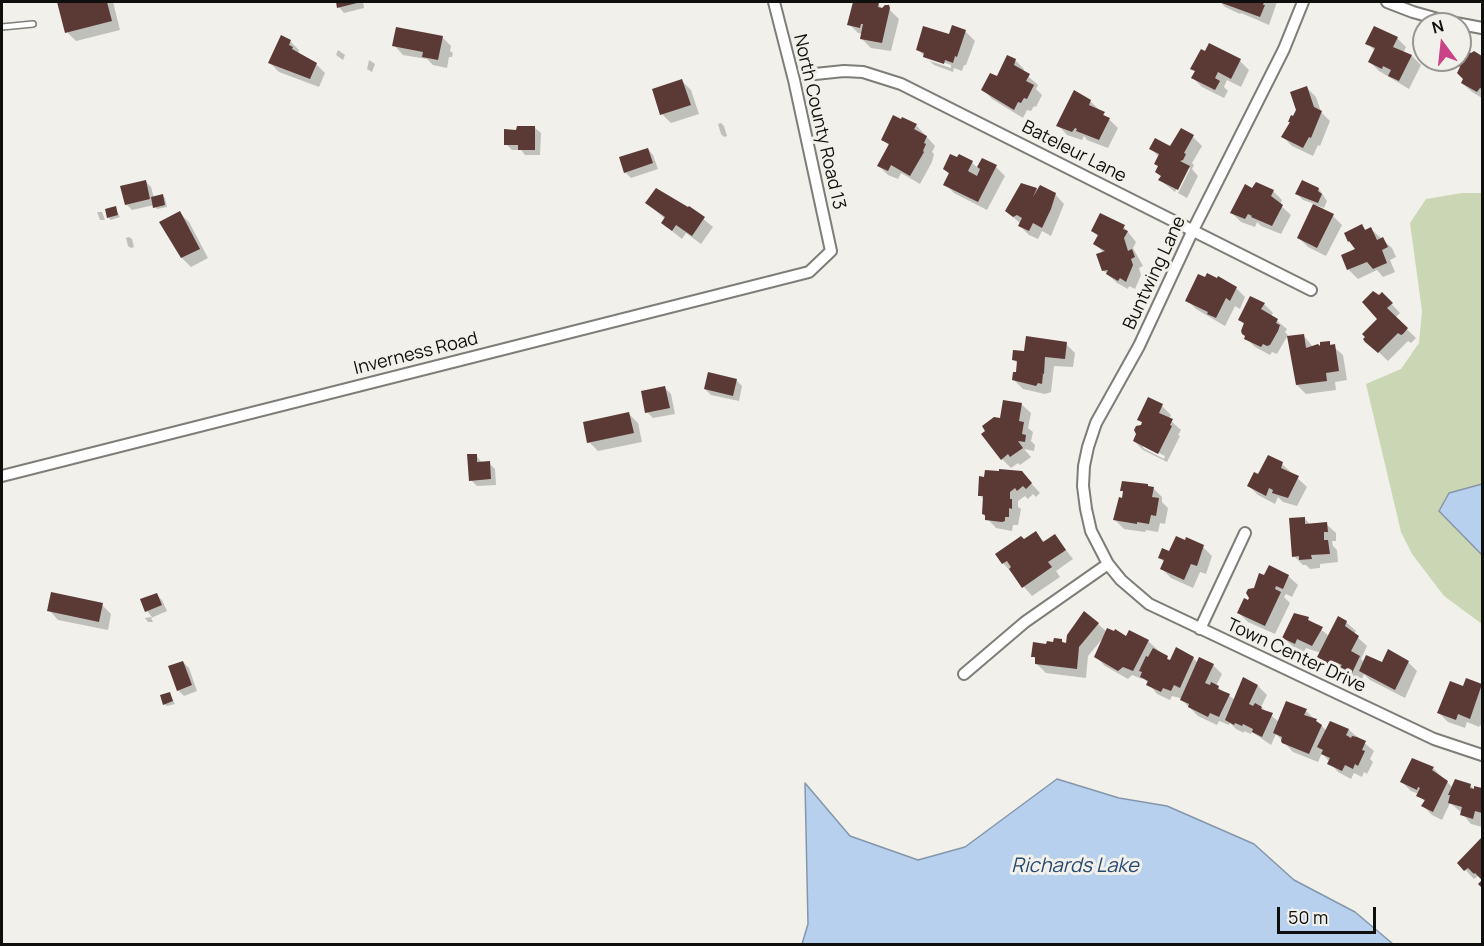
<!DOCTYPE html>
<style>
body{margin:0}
#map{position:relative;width:1484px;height:946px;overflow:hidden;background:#f1f0ea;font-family:Manrope,sans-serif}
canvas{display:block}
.frame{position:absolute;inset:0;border:3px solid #0f0f0d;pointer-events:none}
.north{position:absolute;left:1412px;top:12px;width:60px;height:60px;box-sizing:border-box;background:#f1f0ea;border:2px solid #979692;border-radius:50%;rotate:345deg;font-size:16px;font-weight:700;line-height:24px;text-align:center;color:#0f0f0d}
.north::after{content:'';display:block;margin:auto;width:21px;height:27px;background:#c84387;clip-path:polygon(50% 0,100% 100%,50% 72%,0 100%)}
.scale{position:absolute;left:1277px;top:907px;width:99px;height:27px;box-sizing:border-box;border:3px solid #0f0f0d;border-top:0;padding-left:8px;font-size:18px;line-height:21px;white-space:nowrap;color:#0f0f0d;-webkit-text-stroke:4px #f1f0ea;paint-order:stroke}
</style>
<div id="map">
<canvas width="1484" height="946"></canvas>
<div class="frame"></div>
<div class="north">N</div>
<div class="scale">50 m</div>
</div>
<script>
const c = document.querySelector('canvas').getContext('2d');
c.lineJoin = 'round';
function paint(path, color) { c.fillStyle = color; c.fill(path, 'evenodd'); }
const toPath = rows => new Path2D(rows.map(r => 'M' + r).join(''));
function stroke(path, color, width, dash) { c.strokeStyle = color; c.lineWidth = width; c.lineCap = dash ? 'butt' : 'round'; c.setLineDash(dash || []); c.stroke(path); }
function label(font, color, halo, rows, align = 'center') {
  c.font = font + ' Manrope,sans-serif'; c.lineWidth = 6; c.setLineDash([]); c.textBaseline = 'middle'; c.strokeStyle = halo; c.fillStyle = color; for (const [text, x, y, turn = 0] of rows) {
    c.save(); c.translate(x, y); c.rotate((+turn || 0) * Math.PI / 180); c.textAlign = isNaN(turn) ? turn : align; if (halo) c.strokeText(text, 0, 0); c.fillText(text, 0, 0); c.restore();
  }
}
paint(toPath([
 [1462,193,1482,193,1482,624,1444,596,1412,554,1401,532,1366,384,1401,369,1419,343,1422,311,1410,223,1426,199]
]), '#cbd7b4');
const water = toPath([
 [1482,484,1482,555,1439,511,1449,493,1482,484],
 [1057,779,1119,798,1167,806,1254,844,1294,880,1355,912,1393,944,802,944,808,924,805,783,850,836,918,860,965,847,1057,779]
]);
paint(water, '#b7d0ee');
stroke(water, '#8596aa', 1.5);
paint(toPath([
 [59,2,113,2,120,30,76,41,67,32],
 [337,2,363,2,364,8,344,13,339,7],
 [862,2,875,2,883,9,889,9,899,19,891,51,871,48,862,39,863,34,858,33,849,24],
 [1220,2,1277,2,1269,25,1241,13,1240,14,1225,7],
 [965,31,975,41,966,65,964,65,962,71,954,68,953,72,934,65,918,50,950,36],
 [925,56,951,65,951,68,930,61],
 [442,37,451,46,450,51,453,53,452,57,449,57,447,68,433,65,427,59,403,55,394,45],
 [1397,38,1406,47,1403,53,1412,56,1421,65,1409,89,1379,71,1370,62,1375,51,1367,43],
 [290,41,299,50,298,54,316,64,325,73,319,87,279,72,270,63],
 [338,50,345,55,343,60,336,55],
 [1474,52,1482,57,1482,98,1472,92,1462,83,1471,55],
 [369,60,375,64,372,72,367,69],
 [1015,60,1024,69,1023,72,1038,85,1036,89,1042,95,1036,107,1034,106,1031,111,1027,110,1023,118,992,99,983,89],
 [1240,61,1249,70,1241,87,1227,80,1224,87,1228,91,1224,98,1202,87,1193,78,1196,72,1192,69],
 [682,81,691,90,699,114,671,123,662,114],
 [1307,88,1316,97,1321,112,1330,121,1320,146,1318,145,1313,156,1292,146,1283,137],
 [1090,101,1118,128,1108,148,1087,140,1084,136,1082,140,1067,135,1058,125],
 [901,121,916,125,935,146,932,152,934,154,932,162,920,184,901,173,898,179,888,175,879,166,889,146,883,139],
 [721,123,724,126,727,136,724,137,721,134,718,124],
 [535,128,541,133,540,155,525,155,521,150,512,150,506,144,518,131],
 [1181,130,1193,137,1202,146,1192,163,1194,165,1192,169,1198,176,1187,198,1178,193,1190,169,1188,166,1175,192,1160,180,1162,177,1157,172,1159,167,1159,157,1151,149,1170,148],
 [648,149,653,155,658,169,631,178,625,172],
 [959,156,972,163,978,168,982,160,996,167,1005,176,987,210,954,193,945,184,950,175,944,169],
 [145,181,151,187,154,198,162,196,165,198,167,207,157,209,154,205,132,210,126,204],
 [1022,185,1055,194,1064,204,1051,236,1042,231,1038,239,1029,235,1020,226,1021,224,1006,211],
 [1319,189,1327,201,1324,208,1316,205,1315,207,1333,216,1342,225,1326,256,1308,247,1299,238,1315,204,1303,200,1297,194],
 [1253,190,1273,191,1282,200,1280,205,1291,215,1281,234,1261,226,1257,222,1255,227,1241,222,1232,213],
 [647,203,688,209,690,208,713,227,701,244,686,233,682,239,662,223,665,219],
 [115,208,120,217,111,220,108,217],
 [97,212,102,212,105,220,100,220],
 [180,213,189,222,208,258,191,267,182,258,162,223],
 [1362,226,1367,231,1371,229,1392,248,1396,257,1390,260,1395,272,1383,277,1377,270,1358,279,1348,269,1342,256,1357,250,1349,241],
 [1124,227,1136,242,1133,248,1143,266,1139,268,1141,275,1135,289,1129,286,1128,289,1117,283,1104,271,1104,253,1095,244,1098,236,1093,231],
 [129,237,132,239,134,247,131,248,128,246,126,238],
 [1236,288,1245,297,1240,309,1235,306,1225,326,1196,309,1187,300],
 [1382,294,1400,313,1395,318,1416,338,1411,343,1408,341,1388,361,1365,339,1379,319,1380,296],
 [1264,304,1273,313,1271,316,1287,329,1285,332,1288,335,1277,354,1272,352,1270,355,1255,347,1246,338,1245,325,1240,320],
 [1304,336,1313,347,1323,350,1329,343,1343,355,1347,380,1335,382,1336,390,1306,394,1297,385],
 [1066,344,1075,353,1073,367,1054,366,1051,392,1045,394,1023,389,1013,379,1017,374,1018,364,1014,360,1026,353],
 [736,380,742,386,739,401,711,395,705,389],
 [665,388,671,394,675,414,653,418,647,412],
 [1021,404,1031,413,1028,428,1033,432,1031,441,1035,445,1034,451,1024,449,1031,457,1020,465,1018,463,1011,468,1002,459],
 [1162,406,1171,415,1169,419,1181,430,1178,435,1180,436,1167,462,1143,450,1134,441,1143,424,1139,419],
 [1143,445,1165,456,1164,459,1143,448],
 [629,414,638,423,642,442,598,451,589,442],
 [476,455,482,463,489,463,495,469,496,485,477,486,471,480],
 [1282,464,1307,487,1297,506,1283,502,1278,497,1275,504,1258,495,1249,486],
 [1030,482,1040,493,1036,497,1033,494,1028,499,1025,496,1018,501,1018,507,1021,509,1018,525,1013,525,1012,531,996,528,983,514,984,500,980,495],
 [1149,487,1153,488,1162,497,1162,502,1168,508,1165,524,1160,523,1158,532,1146,530,1145,532,1124,529,1115,520,1123,500,1124,493,1122,490],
 [1304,518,1311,525,1326,524,1336,533,1336,541,1332,541,1333,546,1337,550,1338,562,1320,564,1320,568,1310,569,1306,565,1303,565,1294,556],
 [1036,533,1045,543,1055,536,1073,559,1056,571,1060,577,1032,596,1003,563,1024,541],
 [1203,547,1212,556,1206,574,1200,572,1193,588,1171,578,1162,569,1165,563,1159,557,1170,553],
 [1288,576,1298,585,1292,597,1286,594,1284,597,1290,603,1275,634,1248,622,1239,613,1249,602,1255,590],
 [156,594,162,600,167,611,151,618,153,622,148,622,145,618,152,617,147,611],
 [102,605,111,614,108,630,58,620,49,610],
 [1308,619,1329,636,1346,622,1356,631,1354,634,1367,646,1361,659,1364,662,1383,664,1408,662,1417,671,1405,698,1370,680,1364,674,1361,681,1344,670,1341,676,1336,673,1319,657,1321,653,1306,648,1304,652,1293,647,1284,638],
 [1098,624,1107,632,1148,641,1171,662,1193,658,1198,663,1213,665,1222,674,1216,686,1235,700,1258,686,1267,695,1261,707,1279,722,1306,711,1327,731,1349,730,1374,751,1370,759,1373,762,1367,774,1364,772,1362,777,1354,773,1351,779,1338,772,1322,753,1318,762,1293,752,1276,734,1271,745,1252,732,1251,734,1244,731,1244,733,1236,729,1230,723,1229,725,1219,721,1217,725,1198,716,1180,698,1172,696,1170,700,1157,694,1143,677,1142,679,1132,675,1128,679,1105,666,1096,657,1103,638,1088,656,1086,678,1046,673,1037,664,1037,660,1033,656,1048,646,1061,640,1065,644],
 [183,662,189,668,197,691,184,696,178,690],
 [1481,685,1482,687,1482,727,1480,725,1479,727,1467,722,1465,728,1448,722,1439,713,1464,688],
 [169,693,175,704,167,706,164,704],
 [1433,768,1453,788,1471,786,1475,790,1475,788,1482,790,1482,827,1471,824,1462,813,1450,803,1442,820,1432,815,1423,806,1425,802,1419,794,1411,791,1402,782],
 [1482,840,1482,881,1478,876,1474,879,1459,863]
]), '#0003');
paint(toPath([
 [57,2,107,2,112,21,65,33],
 [336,2,361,2,337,8],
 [853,2,873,2,879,3,878,7,882,8,885,5,889,5,890,8,882,43,860,39,863,24,861,24,860,28,847,25],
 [1219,2,1264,2,1263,5,1265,5,1260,17],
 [952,25,966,30,957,57,955,56,953,63,945,60,944,64,923,57,924,53,916,50,923,26,949,34],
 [1374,26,1398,37,1393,47,1412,55,1399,81,1388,76,1391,70,1383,66,1382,69,1368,62,1375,48,1365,44],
 [396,27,443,36,438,60,422,57,423,52,392,46],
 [281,35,291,40,289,45,293,47,292,49,317,63,310,79,268,63],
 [1209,43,1241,59,1231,79,1218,72,1215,78,1220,81,1215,90,1191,78,1195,71,1190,69,1201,49,1205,51],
 [1465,50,1471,53,1474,51,1482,56,1482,89,1480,88,1477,92,1461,83,1463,79,1457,73,1460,67,1458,65],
 [1007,55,1016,59,1014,65,1030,74,1026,81,1034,85,1027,99,1024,98,1021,103,1018,102,1014,110,981,90,990,73,997,76],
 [682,79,691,105,660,115,652,89],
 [1307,86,1314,107,1322,111,1311,138,1309,137,1303,148,1281,137,1290,122,1288,122,1291,115,1293,116,1296,110,1290,92],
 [1074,90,1091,100,1089,105,1105,112,1103,115,1110,118,1099,140,1076,131,1077,129,1075,128,1072,132,1056,126],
 [893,115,901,119,902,117,917,124,914,129,927,136,924,143,926,144,923,151,924,152,910,176,891,165,888,171,877,166,889,144,881,140],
 [517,126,535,126,535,150,518,150,518,145,504,145,504,129,516,130],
 [1181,128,1194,135,1184,153,1186,154,1183,160,1180,161,1190,166,1178,190,1158,180,1161,176,1155,172,1158,166,1154,164,1159,154,1149,149,1155,138,1170,146],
 [648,148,653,163,624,173,619,157],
 [950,154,957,157,959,154,973,161,968,171,977,176,980,169,977,167,982,158,997,165,978,202,943,185,949,173,943,169],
 [146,180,150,199,125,205,120,186],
 [1302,180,1319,188,1318,191,1322,194,1318,203,1295,194],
 [1256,182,1274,190,1271,196,1283,205,1272,226,1251,217,1252,216,1248,214,1245,219,1230,213,1245,184,1252,188],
 [1021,183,1037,188,1033,197,1040,185,1056,193,1051,209,1042,228,1033,223,1029,231,1018,226,1022,218,1017,215,1013,217,1005,211],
 [656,188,688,207,689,206,705,217,692,236,676,225,672,231,661,223,665,217,645,203],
 [163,194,165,205,153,208,151,197],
 [1313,204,1334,214,1317,248,1297,238],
 [116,206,118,215,107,218,105,209],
 [180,211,200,249,181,258,159,222],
 [1100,213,1125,225,1123,229,1128,231,1124,238,1128,251,1132,249,1135,257,1131,259,1133,265,1126,282,1120,278,1118,281,1106,274,1108,270,1102,271,1096,254,1105,251,1093,244,1098,235,1091,231],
 [1362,224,1365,230,1371,227,1377,240,1383,237,1388,247,1382,250,1387,263,1373,269,1367,262,1347,270,1341,255,1355,249,1349,241,1348,242,1344,233],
 [1207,273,1217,278,1218,276,1237,287,1230,301,1226,298,1216,318,1207,314,1208,312,1185,301,1198,274,1205,277],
 [1373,291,1379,295,1382,292,1393,303,1387,308,1408,328,1403,334,1401,335,1398,333,1378,353,1365,342,1363,339,1365,337,1362,334,1377,319,1362,302],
 [1250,296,1265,303,1261,309,1278,319,1276,323,1280,325,1278,331,1270,345,1267,346,1263,344,1261,347,1244,339,1245,336,1242,334,1241,331,1244,323,1238,320],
 [1304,334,1306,348,1318,344,1320,346,1320,342,1330,341,1330,345,1335,344,1339,371,1326,373,1327,381,1296,385,1287,336],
 [1026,336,1067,342,1065,359,1045,357,1044,374,1039,373,1043,374,1042,384,1038,383,1036,386,1012,380,1013,372,1016,372,1017,361,1012,360,1013,350,1024,351],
 [708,372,737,379,733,396,704,389],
 [665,386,670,408,645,413,641,391],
 [1148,397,1163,404,1159,413,1173,419,1170,425,1172,426,1158,454,1133,441,1136,434,1134,430,1136,426,1141,425,1142,422,1137,420],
 [1003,400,1022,403,1019,421,1024,422,1022,434,1026,435,1025,442,1018,441,1023,448,1010,457,1008,454,1001,460,981,434,985,431,982,426,994,417,1000,418],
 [629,412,634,433,587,443,583,422],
 [467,454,477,454,477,462,490,461,491,479,469,481],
 [1268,455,1283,462,1281,468,1299,476,1288,498,1272,493,1273,490,1269,488,1266,496,1247,486,1254,472,1258,474],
 [999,469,1022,471,1032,483,1026,489,1023,486,1017,491,1015,488,1010,492,1010,499,1012,499,1012,509,1009,508,1009,517,1005,517,1005,521,1002,522,985,520,985,515,982,514,983,496,978,496,979,476,984,477,985,470,999,471],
 [1122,481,1148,484,1148,486,1154,487,1152,497,1159,498,1156,516,1151,515,1149,524,1137,522,1137,524,1113,520,1119,497,1122,498,1123,491,1120,491],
 [1305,517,1305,524,1327,522,1328,532,1324,532,1324,540,1328,540,1330,554,1311,555,1312,559,1299,560,1299,556,1292,557,1289,518],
 [1036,531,1043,542,1055,534,1066,550,1048,562,1052,567,1022,588,1009,569,1011,567,1007,561,1002,564,995,554,1021,536,1024,539],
 [1176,536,1185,540,1186,537,1204,545,1197,566,1191,564,1184,580,1160,569,1164,560,1158,558,1162,548,1169,551],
 [1269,565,1289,575,1283,589,1276,586,1275,589,1281,592,1265,626,1237,613,1244,598,1248,600,1249,598,1246,593,1248,589,1254,588,1259,573,1264,575],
 [51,592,103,603,99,622,47,611],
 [157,593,162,605,145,612,140,599],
 [1084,611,1099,623,1079,647,1077,669,1035,664,1035,657,1031,657,1033,642,1046,644,1047,641,1053,642,1054,638,1062,639,1062,642,1066,643,1067,635],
 [1294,613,1309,617,1308,620,1323,627,1312,646,1297,639,1295,644,1282,638],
 [1338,616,1347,621,1345,626,1359,636,1351,651,1360,656,1352,673,1340,667,1342,665,1335,662,1332,668,1325,664,1326,662,1317,657],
 [1107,628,1114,631,1115,629,1126,636,1129,630,1149,640,1133,671,1123,667,1118,671,1094,657],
 [1176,647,1194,657,1180,688,1174,685,1171,691,1163,688,1161,692,1146,685,1148,681,1140,677,1142,672,1139,671,1146,656,1148,657,1153,648,1168,656,1167,659,1170,660],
 [1388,649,1409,661,1395,690,1359,671,1366,655,1382,662],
 [1199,657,1214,664,1205,683,1210,685,1211,682,1219,686,1218,689,1230,694,1219,717,1210,713,1208,717,1188,707,1189,704,1180,700],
 [183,661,192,685,177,691,168,666],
 [1243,677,1258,685,1249,704,1253,706,1255,703,1262,707,1261,709,1273,713,1262,737,1252,732,1253,729,1243,724,1242,726,1235,723,1234,725,1225,720],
 [1466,678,1482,684,1470,719,1458,714,1456,720,1437,713,1450,681,1463,686],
 [170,692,173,701,163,705,160,695],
 [1286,701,1307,709,1304,715,1317,719,1316,721,1322,725,1309,754,1282,743,1281,741,1282,737,1273,733],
 [1330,721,1349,729,1346,735,1351,738,1352,736,1357,737,1366,741,1362,750,1365,751,1358,766,1355,764,1353,769,1345,765,1342,771,1327,764,1330,758,1321,754,1323,750,1317,747],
 [1412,758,1434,767,1432,770,1448,781,1433,812,1421,806,1425,800,1416,796,1420,788,1418,787,1417,790,1400,782],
 [1455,779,1471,784,1470,788,1474,789,1474,786,1482,788,1482,813,1475,811,1473,819,1460,815,1462,807,1448,803,1450,795,1448,795],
 [1482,837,1482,888,1478,884,1482,880,1475,873,1474,874,1468,868,1464,871,1457,863]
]), '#5b3935');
const lane = toPath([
 [2,27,33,24]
]);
const street = toPath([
 [1303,2,1284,49,1193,230,1139,346,1096,423,1088,447,1084,466,1083,486,1086,509,1091,531,1108,564,1121,580,1149,604,1434,739,1482,755],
 [1387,2,1413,12,1445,21,1482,28],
 [815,74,844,71,863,72,901,84,1311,290],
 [2,476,809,272,831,251,794,80,774,2],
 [1200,629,1245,533],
 [964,674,1025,622,1108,564]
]);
stroke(lane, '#7e7d78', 8);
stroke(street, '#7e7d78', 14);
stroke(lane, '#fff', 5);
stroke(street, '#fff', 10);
label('18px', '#0f0f0d', '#f1f0ea', [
 ["North County Road 13",819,122,77],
 ["Bateleur Lane",1074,152,27],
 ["Buntwing Lane",1155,273,-65],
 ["Inverness Road",416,354,-14],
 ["Town Center Drive",1296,656,25]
]);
label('italic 20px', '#274a72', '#f1f0ea', [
 ["Richards Lake",1075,866]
]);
</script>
